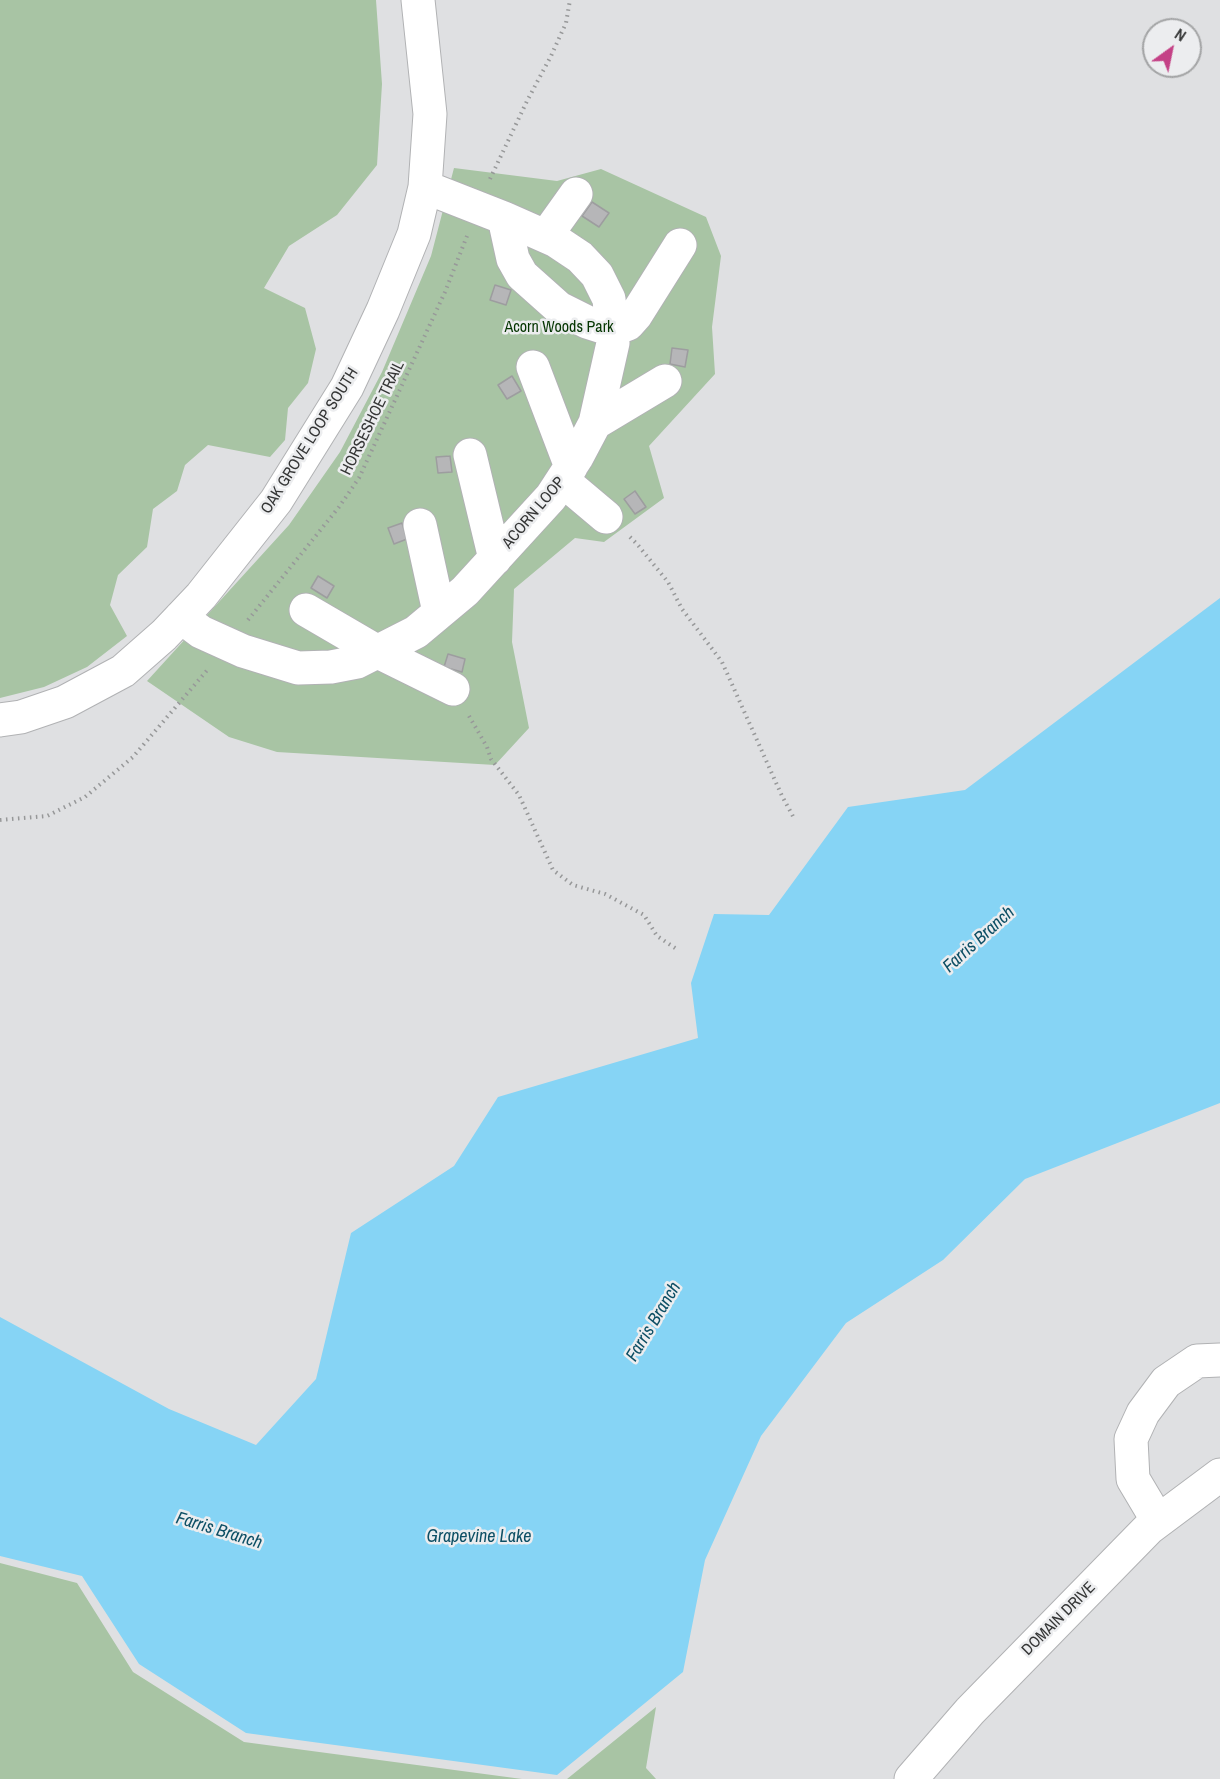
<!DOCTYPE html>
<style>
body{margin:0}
#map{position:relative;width:1220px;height:1779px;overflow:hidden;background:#dfe0e2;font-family:"Archivo Narrow",sans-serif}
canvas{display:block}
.north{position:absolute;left:1142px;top:18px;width:60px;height:60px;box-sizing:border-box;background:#ecedef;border:2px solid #a3a4a5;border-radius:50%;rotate:33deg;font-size:16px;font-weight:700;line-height:24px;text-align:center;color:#353636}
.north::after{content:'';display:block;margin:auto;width:21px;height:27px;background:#c44186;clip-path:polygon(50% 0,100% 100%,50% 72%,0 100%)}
</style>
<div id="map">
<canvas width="1220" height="1779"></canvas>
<div class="north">N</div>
</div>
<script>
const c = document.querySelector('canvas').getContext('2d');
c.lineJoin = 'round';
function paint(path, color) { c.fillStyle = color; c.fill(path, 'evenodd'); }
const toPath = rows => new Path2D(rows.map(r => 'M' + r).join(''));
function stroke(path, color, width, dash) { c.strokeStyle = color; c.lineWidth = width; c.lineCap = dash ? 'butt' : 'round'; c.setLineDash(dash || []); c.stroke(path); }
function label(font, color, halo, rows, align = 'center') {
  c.font = font + ' "Archivo Narrow",sans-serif'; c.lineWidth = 5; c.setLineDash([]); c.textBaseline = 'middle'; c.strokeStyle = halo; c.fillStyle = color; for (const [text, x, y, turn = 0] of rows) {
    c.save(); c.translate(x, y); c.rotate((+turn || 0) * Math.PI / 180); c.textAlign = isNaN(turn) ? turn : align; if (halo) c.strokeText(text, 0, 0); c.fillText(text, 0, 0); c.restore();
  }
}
paint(toPath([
 [0,0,376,0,382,84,377,165,337,215,289,246,264,288,305,308,316,349,308,383,288,408,285,440,270,457,208,445,185,465,177,491,153,509,147,547,118,575,110,605,127,636,87,667,44,687,0,698],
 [454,168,557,181,601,169,706,217,721,256,712,327,715,374,649,446,664,498,604,542,575,538,514,589,512,642,529,728,495,765,277,752,229,737,147,681,289,525,340,452,382,372,431,256],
 [0,1563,77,1583,133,1672,244,1742,522,1779,0,1779],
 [656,1707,646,1768,656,1779,567,1779]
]), '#a8c4a4');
paint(toPath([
 [1220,598,1220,1103,1025,1179,943,1260,846,1323,761,1436,705,1560,683,1672,557,1775,246,1733,139,1664,82,1576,0,1556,0,1317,169,1409,256,1445,316,1379,351,1233,454,1166,498,1097,698,1038,691,983,714,914,769,915,848,807,965,790]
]), '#86d4f5');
const building = toPath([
 [592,202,609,213,599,227,582,216,592,202],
 [495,285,511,290,506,305,490,300,495,285],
 [672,348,688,350,685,367,670,364,672,348],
 [512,376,521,391,507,399,498,385,512,376],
 [450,456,452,472,438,473,436,457,450,456],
 [635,491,646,507,635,514,624,499,635,491],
 [402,523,407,539,394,544,388,528,402,523],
 [318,576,334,586,327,598,311,588,318,576],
 [448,654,465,659,462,672,444,667,448,654]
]);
paint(building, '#b6b6b8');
stroke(building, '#9d9d9f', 1.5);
const minor = toPath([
 [504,218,513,259,522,275,559,308,587,322,612,330,628,324,636,315,680,245],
 [546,236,576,194],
 [533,367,571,467],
 [595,423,665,381],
 [470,455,495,559],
 [562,480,606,517],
 [420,525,439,612],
 [306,610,378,652,453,689],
 [181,617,201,632,243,651,298,668,331,667,357,662,416,632,465,591,551,497,577,457,595,423,613,343,609,299,597,275,580,257,556,241,504,218,425,187],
 [0,720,21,717,65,702,123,671,164,635,201,596,276,501,347,387,383,310,414,234,425,187,430,114,418,0],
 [1158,1521,1133,1479,1131,1439,1143,1413,1166,1382,1197,1361,1220,1360],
 [911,1779,970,1711,1149,1528,1220,1475]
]);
stroke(minor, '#b1b2b4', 35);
stroke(toPath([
 [490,179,527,101,551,56,566,23,570,0],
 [630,537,637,544,668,582,682,609,722,662,782,796,795,820],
 [248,620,339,507,359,478,445,292,467,236],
 [469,716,487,747,491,759,519,795,553,870,573,885,605,894,644,915,657,936,678,950],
 [0,820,47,816,85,797,133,757,209,668]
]), '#979899', 4, [1.5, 4.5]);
stroke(minor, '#fff', 33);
label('16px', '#043500', '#ecedef', [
 ["Acorn Woods Park",559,328]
]);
label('16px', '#353636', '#ecedef', [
 ["HORSESHOE TRAIL",373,418,-64],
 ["OAK GROVE LOOP SOUTH",310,441,-58],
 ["ACORN LOOP",534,513,-50],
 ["DOMAIN DRIVE",1059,1619,-45]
]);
label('italic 18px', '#0d4f65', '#ecedef', [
 ["Farris Branch",979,940,-42],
 ["Farris Branch",654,1322,-59],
 ["Farris Branch",219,1531,17],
 ["Grapevine Lake",479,1537]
]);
</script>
